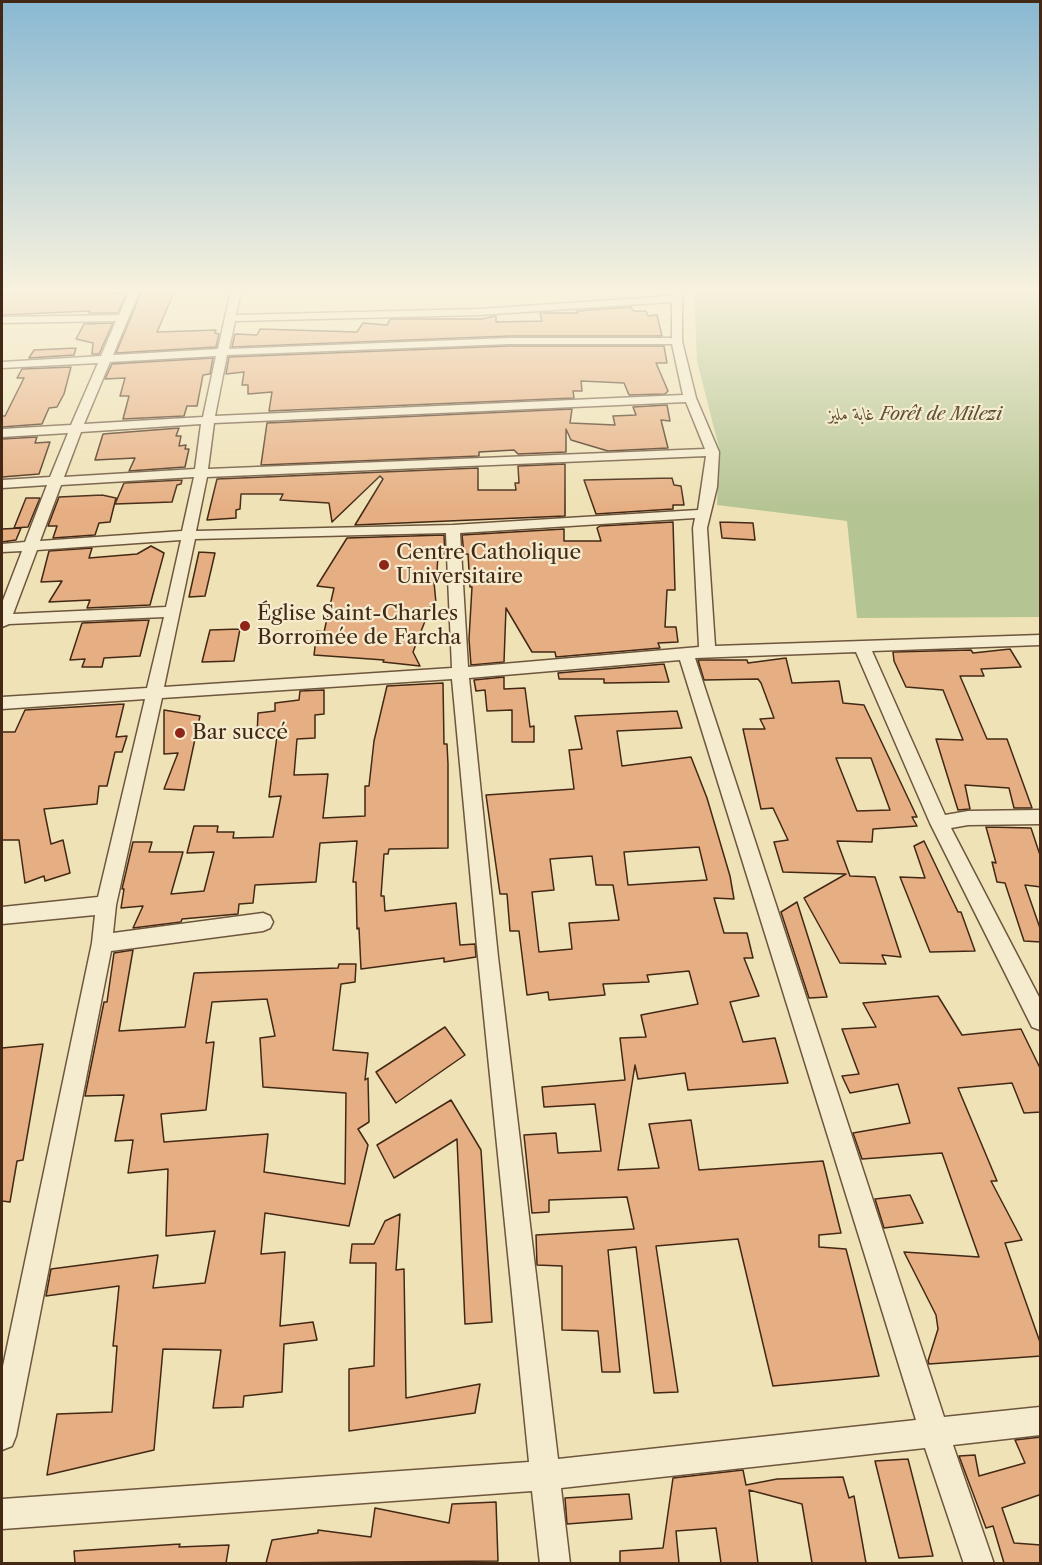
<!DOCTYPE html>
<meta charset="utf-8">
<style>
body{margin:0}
#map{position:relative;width:1042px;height:1565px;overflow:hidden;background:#efe2b6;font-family:"Libre Caslon Text",serif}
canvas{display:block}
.frame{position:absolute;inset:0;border:3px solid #432815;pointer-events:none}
</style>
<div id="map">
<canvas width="1042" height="1565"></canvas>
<div class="frame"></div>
</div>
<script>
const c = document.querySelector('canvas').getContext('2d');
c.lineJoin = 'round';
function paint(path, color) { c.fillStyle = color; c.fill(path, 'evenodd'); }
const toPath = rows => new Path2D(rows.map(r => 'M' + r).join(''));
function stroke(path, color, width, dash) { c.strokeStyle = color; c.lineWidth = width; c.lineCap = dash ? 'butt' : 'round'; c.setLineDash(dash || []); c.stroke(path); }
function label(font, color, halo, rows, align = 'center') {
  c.font = font + ' "Libre Caslon Text",Amiri,serif'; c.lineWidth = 4.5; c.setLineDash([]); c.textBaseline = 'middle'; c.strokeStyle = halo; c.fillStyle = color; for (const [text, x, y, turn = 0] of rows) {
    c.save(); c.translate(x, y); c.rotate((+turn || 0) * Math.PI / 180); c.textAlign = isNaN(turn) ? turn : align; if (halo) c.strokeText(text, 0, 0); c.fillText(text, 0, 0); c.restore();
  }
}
paint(toPath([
 [694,290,1040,290,1040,617,857,618,847,521,717,505,719,448,697,361]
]), '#b4c492');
const building = toPath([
 [69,290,108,290,107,294,127,292,118,313,89,313,90,311,2,315,2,293,69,290],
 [142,290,175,290,157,332,216,330,215,333,219,334,216,347,116,353,142,290],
 [631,307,633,311,646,311,648,316,657,315,662,336,509,336,232,347,235,334,257,335,260,329,357,332,363,323,387,325,390,319,481,319,496,316,496,322,542,321,540,313,578,313,577,311,631,307],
 [113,323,99,354,92,354,93,343,76,339,84,324,113,323],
 [509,346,664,346,667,363,656,363,668,391,665,394,629,395,624,383,581,381,582,391,573,391,574,398,269,411,272,392,248,394,248,385,242,385,244,372,226,374,229,357,509,346],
 [76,348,74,355,29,358,34,350,76,348],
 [213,358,210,374,203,375,197,406,187,406,184,416,123,419,129,396,120,396,125,378,105,379,112,364,213,358],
 [71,367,64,394,57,407,49,408,42,424,2,427,2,416,5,416,24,378,17,378,22,369,71,367],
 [667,405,670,421,661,420,668,448,608,451,571,440,566,429,566,452,518,454,514,450,479,452,479,456,261,465,267,423,572,409,570,423,615,425,613,416,636,415,633,407,667,405],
 [179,428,176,436,181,436,179,446,186,445,185,449,189,449,185,467,129,471,135,458,95,460,103,434,179,428],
 [37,437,35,443,50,442,39,474,2,477,2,439,37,437],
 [565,464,565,516,355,525,383,479,380,476,332,522,329,503,280,500,283,494,241,494,240,509,236,510,236,518,207,520,217,479,478,468,478,490,516,490,515,483,519,483,518,466,565,464],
 [672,478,674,485,681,486,684,505,673,505,673,509,596,514,584,480,672,478],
 [182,480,181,484,177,485,172,502,115,504,124,483,182,480],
 [102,495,116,498,110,522,99,523,95,535,53,538,57,526,48,526,59,497,102,495],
 [26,498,40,498,28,527,14,528,26,498],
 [673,522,675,590,667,590,665,627,676,627,678,642,658,643,660,648,556,657,555,652,532,652,506,608,504,662,471,665,469,639,472,587,470,587,468,554,464,554,462,535,564,529,564,541,601,541,597,528,600,526,673,522],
 [720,522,753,523,755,540,722,538,720,522],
 [21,528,16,540,2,542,2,529,21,528],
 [444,535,445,554,438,554,437,572,433,572,436,603,432,603,413,652,420,666,383,662,384,660,314,655,317,631,324,632,334,588,317,586,347,538,444,535],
 [151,546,164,553,150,605,87,608,90,600,49,602,62,581,41,582,49,551,92,548,89,558,137,554,151,546],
 [199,552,215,553,205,596,189,597,199,552],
 [149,620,140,656,104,658,102,667,82,667,85,659,70,660,82,623,149,620],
 [240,629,234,661,202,662,210,630,240,629],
 [1010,649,1021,667,981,669,984,676,960,676,987,739,1007,739,1032,808,1014,808,1009,788,965,785,970,809,958,810,936,739,963,740,943,690,906,687,894,661,893,652,971,650,973,653,1010,649],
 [786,658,792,683,839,681,843,703,864,705,917,817,912,817,917,826,873,829,872,842,837,841,850,876,875,877,901,957,882,955,886,964,840,963,804,898,846,874,783,872,774,842,788,840,773,808,761,809,743,729,765,729,760,719,774,718,761,683,758,679,704,680,698,660,747,660,748,663,786,658],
 [836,758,871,758,890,810,857,811,836,758],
 [664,664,669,682,604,683,604,679,559,679,558,673,664,664],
 [504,677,504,689,525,688,530,727,534,726,534,742,512,742,512,710,487,711,485,690,476,691,474,680,504,677],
 [443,683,444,744,447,744,448,764,448,848,389,849,388,854,384,854,381,896,384,896,385,911,456,903,460,945,475,944,476,957,444,962,444,958,361,969,359,928,357,929,356,882,353,882,357,841,320,843,316,882,255,885,253,903,239,904,238,914,182,919,181,922,133,928,143,906,121,908,124,889,122,889,133,842,152,842,149,852,183,852,171,894,204,891,214,852,187,853,194,826,218,826,217,832,234,832,233,838,273,837,281,796,269,797,277,736,257,736,258,713,275,711,275,703,299,700,300,691,324,690,324,714,315,715,315,738,297,739,294,775,328,774,323,818,365,816,365,786,369,786,374,741,387,686,443,683],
 [124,704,116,737,127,736,122,752,115,752,107,786,99,786,97,804,44,809,51,844,63,840,70,873,45,881,44,876,25,883,19,840,2,840,2,732,15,732,25,710,124,704],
 [164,710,200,716,184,790,164,789,178,753,164,754,164,710],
 [677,711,682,728,617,731,622,766,691,757,707,798,730,876,734,899,714,898,724,933,747,933,753,958,744,958,759,996,730,1002,743,1042,775,1038,788,1083,688,1090,685,1073,638,1079,635,1065,618,1170,659,1168,649,1124,691,1120,699,1170,823,1161,841,1233,819,1235,819,1247,846,1249,879,1376,773,1386,738,1239,656,1246,678,1392,654,1393,636,1247,608,1250,620,1372,602,1372,598,1331,562,1330,562,1266,537,1265,536,1235,634,1229,627,1197,549,1200,549,1212,532,1213,524,1135,556,1133,558,1153,601,1151,595,1104,544,1107,542,1087,625,1080,620,1038,646,1037,641,1015,698,1004,689,971,647,975,649,982,603,984,605,995,549,1000,548,992,527,995,519,931,510,931,507,894,500,894,486,795,574,789,569,750,582,749,575,716,677,711],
 [699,847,707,880,628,885,624,852,699,847],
 [592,856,596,885,613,885,619,920,569,923,572,949,539,952,532,892,554,890,550,859,592,856],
 [986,827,1031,828,1041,858,1041,887,1025,885,1041,931,1041,942,1024,941,1005,883,997,882,992,862,996,863,986,827],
 [924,841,958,912,961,912,975,951,930,952,900,877,925,878,914,846,924,841],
 [797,902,827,997,809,998,781,912,797,902],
 [133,950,119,1031,185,1027,194,973,338,968,339,964,356,964,355,982,341,984,333,1050,368,1053,365,1080,368,1078,369,1122,358,1129,368,1145,349,1226,265,1213,261,1254,285,1252,280,1326,313,1322,317,1340,284,1344,282,1392,244,1396,243,1407,213,1408,221,1350,163,1349,154,1450,47,1475,57,1414,112,1412,117,1346,113,1346,119,1286,46,1296,51,1269,158,1255,153,1288,205,1283,215,1231,166,1236,168,1169,128,1173,133,1140,115,1141,124,1095,85,1096,104,1002,107,1002,114,953,133,950],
 [267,999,275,1036,260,1038,263,1087,346,1093,345,1184,264,1172,268,1134,164,1142,161,1114,206,1110,214,1042,206,1043,212,1002,267,999],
 [938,996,962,1035,1021,1029,1041,1070,1041,1112,1024,1113,1012,1083,958,1088,997,1181,991,1181,1022,1240,1005,1243,1041,1345,1041,1356,929,1364,928,1361,938,1329,936,1315,904,1252,979,1257,942,1153,862,1159,853,1133,910,1123,898,1084,850,1093,842,1076,859,1074,842,1029,876,1027,863,1003,938,996],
 [445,1027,465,1055,396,1103,376,1072,445,1027],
 [43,1044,23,1160,17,1161,10,1202,2,1201,2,1048,43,1044],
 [451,1100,481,1150,492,1322,465,1324,457,1139,394,1178,377,1145,451,1100],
 [910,1195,923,1223,884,1228,875,1199,910,1195],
 [400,1214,396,1270,404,1269,406,1398,480,1384,475,1413,349,1431,349,1369,374,1366,376,1263,350,1263,352,1244,374,1244,385,1221,400,1214],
 [1041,1437,1041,1498,1039,1495,1002,1508,1014,1543,1041,1545,1041,1563,1004,1563,993,1526,986,1528,959,1456,975,1455,979,1476,1025,1463,1015,1440,1041,1437],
 [908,1459,933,1556,899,1558,875,1461,908,1459],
 [743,1470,746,1485,777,1479,843,1477,849,1498,854,1496,866,1563,812,1563,802,1504,749,1490,758,1563,721,1563,716,1528,676,1531,679,1563,620,1563,620,1551,663,1548,673,1478,743,1470],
 [629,1494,632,1519,567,1524,565,1498,629,1494],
 [496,1502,498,1561,266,1563,272,1540,318,1533,318,1530,371,1537,375,1508,449,1523,452,1504,496,1502],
 [180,1544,179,1547,229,1545,226,1563,75,1563,74,1551,180,1544]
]);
paint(building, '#e6af83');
stroke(building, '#432815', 1.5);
const minor = toPath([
 [130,290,140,290,113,355,218,349,231,290,241,290,236,315,479,309,672,296,672,290,682,290,682,341,696,398,719,452,717,487,707,528,715,646,1040,635,1040,645,872,651,945,815,968,811,1040,810,1040,824,968,825,951,828,1040,999,1040,1030,1032,1027,930,823,856,652,695,658,944,1417,1040,1407,1040,1435,953,1445,994,1564,964,1564,925,1448,561,1488,570,1564,540,1564,532,1491,2,1529,2,1499,529,1462,478,957,452,679,162,698,116,905,113,933,263,913,270,916,273,922,270,928,263,931,111,951,16,1436,12,1446,2,1450,2,1371,92,943,95,915,2,924,2,907,98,897,145,699,2,709,2,697,147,688,164,617,9,624,2,627,2,603,22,551,2,552,2,544,25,542,47,485,2,488,2,480,50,477,68,433,2,437,2,429,71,425,98,363,2,368,2,362,101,356,116,321,2,323,2,317,119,315,130,290],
 [672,302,672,338,509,338,229,349,235,321,479,315,672,302],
 [509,344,672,344,683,395,215,416,227,355,509,344],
 [216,356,203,417,84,424,110,362,216,356],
 [686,402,705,449,208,469,214,423,686,402],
 [201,424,195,469,64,477,81,432,201,424],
 [706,456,698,510,453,525,196,531,207,477,706,456],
 [194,477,182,531,40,541,61,485,194,477],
 [695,518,693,528,699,647,468,667,460,533,695,518],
 [446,533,452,668,164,687,195,539,446,533],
 [181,540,166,607,13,614,37,550,181,540],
 [680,660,916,1420,558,1459,498,957,469,678,680,660]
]);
stroke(minor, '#6e563d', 3);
paint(minor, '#f5ecd0');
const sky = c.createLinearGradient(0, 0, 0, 509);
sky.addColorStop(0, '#89b8d2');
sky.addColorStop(0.57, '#f8f2de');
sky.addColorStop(1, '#f8f2de00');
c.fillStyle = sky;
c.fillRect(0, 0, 1042, 509);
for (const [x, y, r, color] of [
 [384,565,6,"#8f2418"],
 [245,626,6,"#8f2418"],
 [180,733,6,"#8f2418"]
]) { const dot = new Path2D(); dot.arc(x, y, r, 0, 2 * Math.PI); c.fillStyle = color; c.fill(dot); stroke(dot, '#f5ecd0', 2); }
label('italic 18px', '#5f4f34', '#f5ecd0', [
 ["غابة مليز Forêt de Milezi",915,415]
]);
label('21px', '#432815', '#f5ecd0', [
 ["Centre Catholique",396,553],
 ["Universitaire",396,577],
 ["Église Saint-Charles",257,614],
 ["Borromée de Farcha",257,638],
 ["Bar succé",192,733]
], 'left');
</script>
